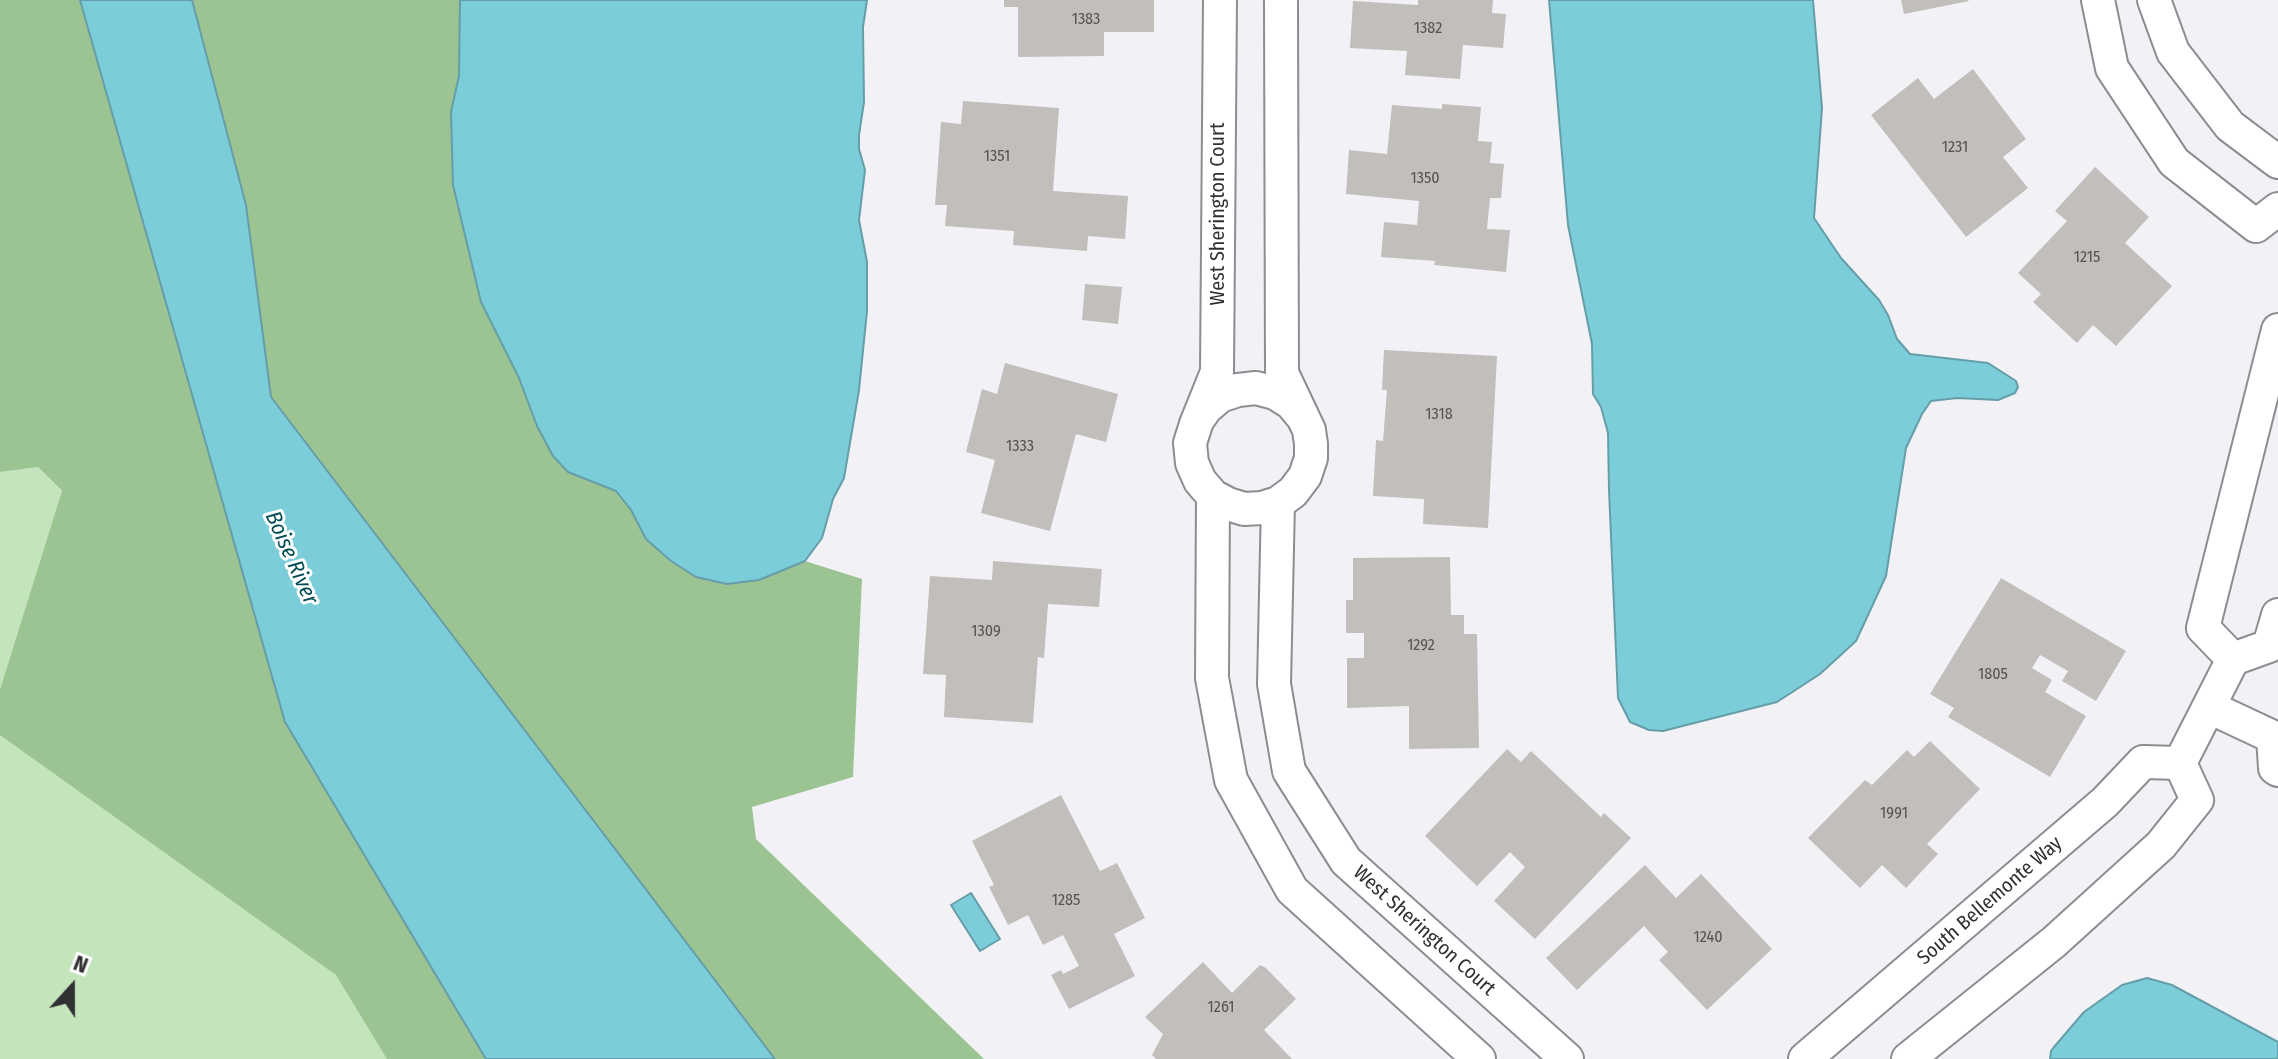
<!DOCTYPE html>
<style>
body{margin:0}
#map{position:relative;width:2278px;height:1059px;overflow:hidden;background:#f2f2f6;font-family:"Fira Sans Condensed",sans-serif}
canvas{display:block}
.north{position:absolute;left:32px;top:947px;width:80px;height:80px;-webkit-text-stroke:6px #fff;paint-order:stroke;rotate:21deg;font-size:22px;font-weight:700;line-height:32px;text-align:center;color:#303032}
.north::after{content:'';display:block;margin:auto;width:28px;height:36px;background:#303032;clip-path:polygon(50% 0,100% 100%,50% 72%,0 100%)}
</style>
<div id="map">
<canvas width="2278" height="1059"></canvas>
<div class="north">N</div>
</div>
<script>
const c = document.querySelector('canvas').getContext('2d');
c.lineJoin = 'round';
function paint(path, color) { c.fillStyle = color; c.fill(path, 'evenodd'); }
const toPath = rows => new Path2D(rows.map(r => 'M' + r).join(''));
function stroke(path, color, width, dash) { c.strokeStyle = color; c.lineWidth = width; c.lineCap = dash ? 'butt' : 'round'; c.setLineDash(dash || []); c.stroke(path); }
function label(font, color, halo, rows, align = 'center') {
  c.font = font + ' "Fira Sans Condensed",sans-serif'; c.lineWidth = 6; c.setLineDash([]); c.textBaseline = 'middle'; c.strokeStyle = halo; c.fillStyle = color; for (const [text, x, y, turn = 0] of rows) {
    c.save(); c.translate(x, y); c.rotate((+turn || 0) * Math.PI / 180); c.textAlign = isNaN(turn) ? turn : align; if (halo) c.strokeText(text, 0, 0); c.fillText(text, 0, 0); c.restore();
  }
}
paint(toPath([
 [38,467,285,722,486,1059,0,1059,0,472]
]), '#c4e4bc');
paint(toPath([
 [0,0,80,0,285,722,486,1059,387,1059,336,975,0,735,0,690,62,491,38,467,0,472],
 [192,0,460,0,459,76,451,112,453,185,481,302,519,378,537,426,553,456,568,472,616,491,631,510,646,539,671,561,696,577,727,584,759,580,805,561,862,579,853,777,752,807,756,839,984,1059,775,1059,271,397,246,205]
]), '#9cc392');
const water = toPath([
 [80,0,192,0,246,205,271,397,775,1059,486,1059,285,722,80,0],
 [460,0,867,0,863,27,864,102,859,135,859,149,865,170,859,220,867,262,867,311,859,390,844,478,833,499,822,538,805,561,759,580,727,584,696,577,671,561,646,539,631,510,616,491,568,472,553,456,537,426,519,378,481,302,453,185,451,112,459,76,460,0],
 [1549,0,1813,0,1822,108,1814,218,1841,258,1879,300,1888,315,1897,339,1910,354,1988,363,2016,381,2018,387,2015,393,1998,400,1957,398,1931,401,1922,414,1906,448,1886,576,1856,641,1820,674,1777,702,1663,731,1649,730,1630,722,1618,698,1609,490,1608,433,1601,407,1593,394,1592,344,1568,225,1549,0],
 [971,893,1000,939,980,951,951,905,971,893],
 [2147,978,2172,985,2278,1042,2278,1059,2050,1059,2051,1051,2054,1047,2084,1012,2122,985,2147,978]
]);
paint(water, '#7ccdda');
stroke(water, '#659ea8', 2);
paint(toPath([
 [1004,0,1154,0,1154,32,1104,32,1104,56,1018,57,1018,7,1004,7],
 [1418,0,1493,0,1492,13,1506,14,1503,48,1463,45,1460,79,1405,75,1407,51,1350,48,1353,1,1418,5],
 [1901,0,1968,0,1969,1,1904,14],
 [1973,69,2026,139,2003,157,2028,188,1966,237,1871,115,1918,78,1934,99],
 [963,101,1059,108,1053,191,1128,196,1125,239,1088,236,1087,251,1013,245,1014,231,945,226,947,205,935,205,941,122,961,124],
 [1442,104,1481,107,1478,141,1492,142,1490,163,1504,164,1501,198,1490,198,1487,229,1510,230,1506,272,1434,265,1435,261,1381,257,1384,222,1417,225,1419,201,1346,194,1349,150,1387,154,1392,105,1442,109],
 [2095,167,2149,217,2125,243,2172,286,2116,346,2093,325,2077,343,2033,302,2041,294,2018,273,2067,221,2055,211],
 [1085,284,1122,287,1118,324,1082,320],
 [1384,350,1497,356,1488,528,1423,524,1424,499,1373,496,1376,440,1383,441,1387,390,1382,390],
 [1005,363,1118,394,1106,442,1076,434,1050,531,981,513,995,460,966,452,982,389,997,394],
 [1450,557,1451,615,1464,615,1464,634,1477,634,1479,748,1409,749,1409,706,1347,708,1347,658,1364,658,1364,633,1346,633,1346,600,1353,600,1353,558],
 [993,561,1102,569,1099,607,1048,604,1044,658,1038,657,1033,723,944,717,946,675,923,674,930,576,992,580],
 [2001,578,2126,651,2096,701,2062,681,2068,671,2040,655,2032,668,2052,680,2045,692,2086,716,2050,777,1948,717,1954,708,1930,694],
 [1930,741,1980,789,1927,844,1938,854,1906,888,1882,865,1860,888,1808,838,1865,780,1872,785,1907,750,1914,757],
 [1507,749,1521,762,1531,751,1601,817,1604,813,1631,838,1535,939,1494,901,1525,867,1510,852,1477,886,1425,836],
 [1061,795,1100,871,1117,863,1145,918,1114,934,1135,976,1069,1009,1051,975,1061,970,1063,974,1079,966,1063,935,1043,945,1028,915,1008,925,989,887,994,885,972,841],
 [1645,865,1676,898,1701,874,1772,949,1707,1010,1659,960,1668,952,1644,926,1577,990,1546,958],
 [1203,962,1232,993,1260,965,1266,968,1296,999,1264,1030,1292,1059,1156,1059,1152,1055,1163,1034,1145,1017]
]), '#c1bebb');
const minor = toPath([
 [1220,0,1217,372,1196,424,1190,443,1192,463,1200,481,1213,496,1212,678,1231,780,1292,890,1479,1059],
 [1281,0,1282,373,1309,430,1311,444,1311,458,1305,476,1293,492,1278,503,1274,684,1289,771,1346,861,1567,1059],
 [2098,0,2112,68,2174,162,2256,226,2278,209],
 [2154,0,2173,52,2230,126,2278,162],
 [1199,418,1206,408,1220,396,1238,390,1256,388,1275,393,1291,403,1301,415],
 [1213,496,1228,504,1244,509,1262,508,1278,503],
 [2233,659,2203,628,2278,330],
 [2209,707,2273,737],
 [2273,737,2275,768,2278,770],
 [2180,763,2233,659,2269,646,2278,615],
 [1805,1059,2105,802,2143,762,2180,763],
 [1908,1059,2054,942,2161,845,2197,800,2180,763]
]);
stroke(minor, '#8c8d90', 36);
stroke(minor, '#fff', 32);
label('16px', '#545454', null, [
 ["1383",1086,20],
 ["1382",1428,29],
 ["1231",1955,148],
 ["1351",997,157],
 ["1350",1425,179],
 ["1215",2087,258],
 ["1318",1439,415],
 ["1333",1020,447],
 ["1309",986,632],
 ["1292",1421,646],
 ["1805",1993,675],
 ["1991",1894,814],
 ["1285",1066,901],
 ["1240",1708,938],
 ["1261",1221,1008]
]);
label('20px', '#303032', '#fff', [
 ["West Sherington Court",1218,214,-90],
 ["South Bellemonte Way",1990,901,-41],
 ["West Sherington Court",1424,931,42]
]);
label('italic 22px', '#004c55', '#fff', [
 ["Boise River",291,558,66]
]);
</script>
